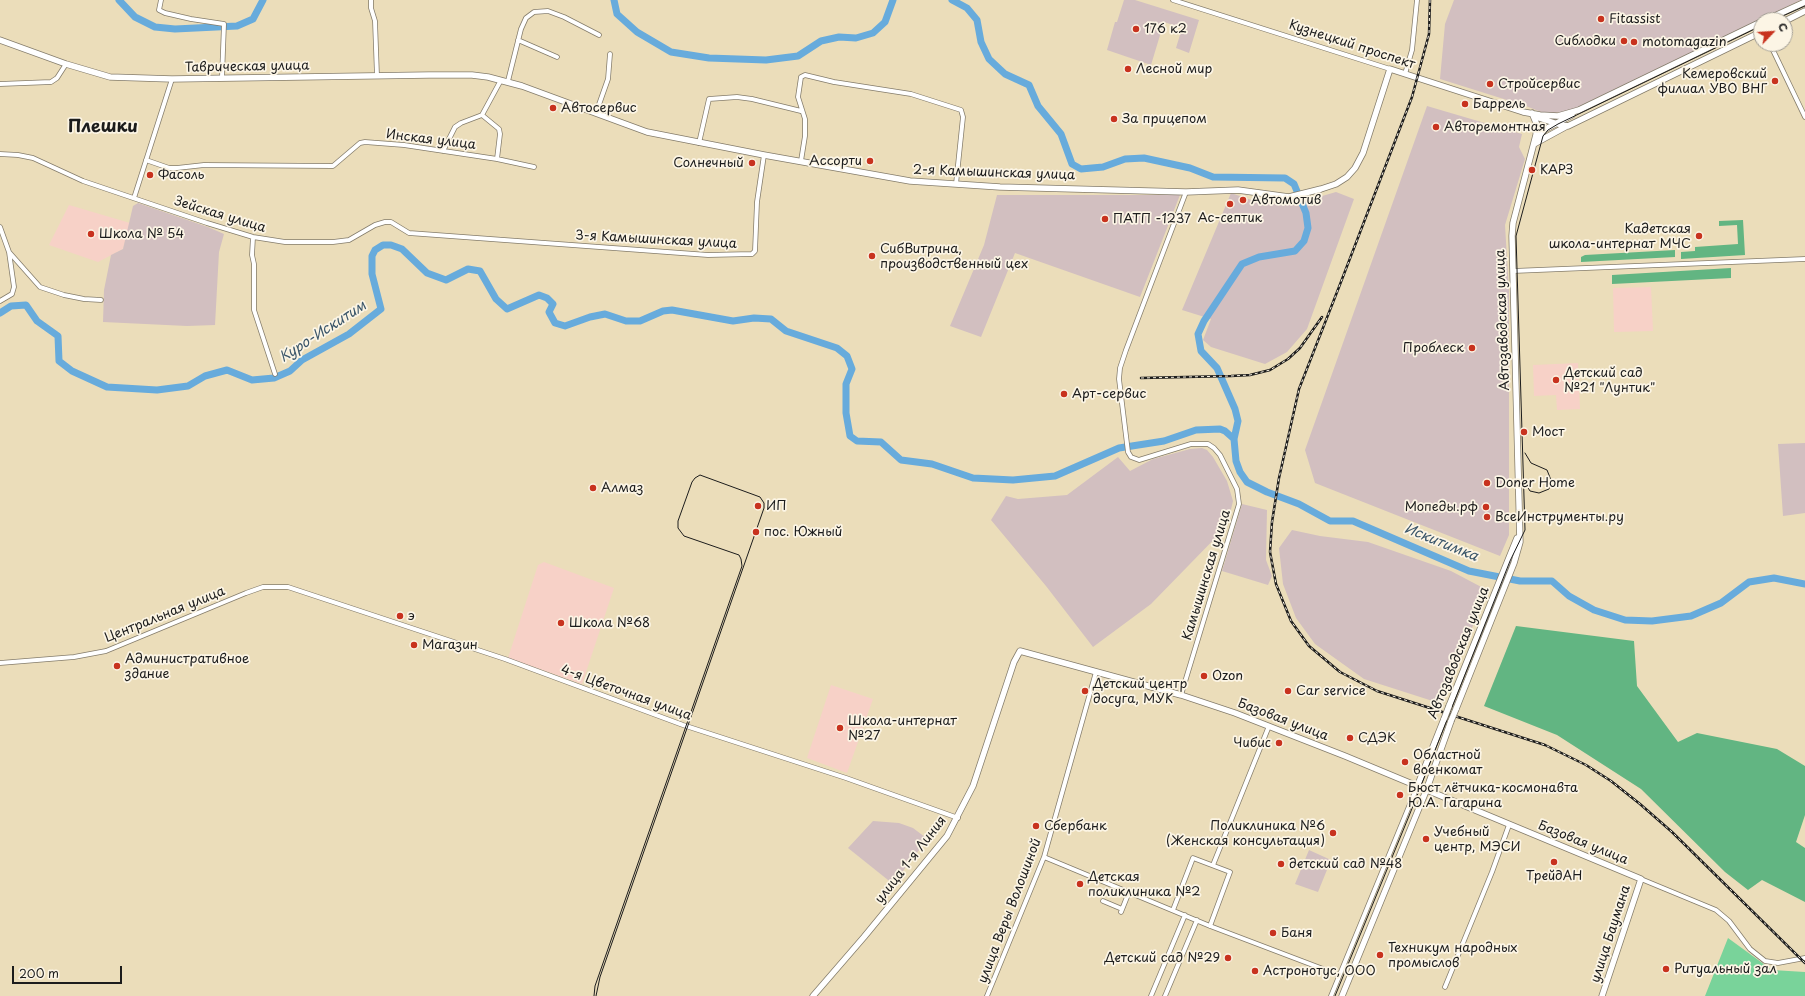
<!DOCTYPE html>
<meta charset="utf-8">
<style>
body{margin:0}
#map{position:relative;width:1805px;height:996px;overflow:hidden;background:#ebddba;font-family:"Playpen Sans",sans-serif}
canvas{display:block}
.north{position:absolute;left:1753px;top:12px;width:40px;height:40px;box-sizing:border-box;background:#fcf5e5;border:1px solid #a29e95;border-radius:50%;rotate:65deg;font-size:11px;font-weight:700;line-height:16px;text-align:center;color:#1c1c1c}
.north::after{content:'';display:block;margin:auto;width:14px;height:18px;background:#c8321e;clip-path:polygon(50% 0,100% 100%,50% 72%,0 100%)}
.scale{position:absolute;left:12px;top:966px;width:110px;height:18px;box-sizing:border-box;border:2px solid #1c1c1c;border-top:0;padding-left:5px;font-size:12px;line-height:14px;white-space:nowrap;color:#1c1c1c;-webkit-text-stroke:3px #fcf5e5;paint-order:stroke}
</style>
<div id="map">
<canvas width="1805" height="996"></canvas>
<div class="north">С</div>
<div class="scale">200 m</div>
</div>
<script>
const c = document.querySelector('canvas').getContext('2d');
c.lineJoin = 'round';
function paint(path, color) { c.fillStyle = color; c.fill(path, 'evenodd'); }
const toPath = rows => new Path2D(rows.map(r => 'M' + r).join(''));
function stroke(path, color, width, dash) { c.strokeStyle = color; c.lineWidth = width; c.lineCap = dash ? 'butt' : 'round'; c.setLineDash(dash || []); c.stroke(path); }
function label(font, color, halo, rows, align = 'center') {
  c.font = font + ' "Playpen Sans",sans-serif'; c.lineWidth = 3.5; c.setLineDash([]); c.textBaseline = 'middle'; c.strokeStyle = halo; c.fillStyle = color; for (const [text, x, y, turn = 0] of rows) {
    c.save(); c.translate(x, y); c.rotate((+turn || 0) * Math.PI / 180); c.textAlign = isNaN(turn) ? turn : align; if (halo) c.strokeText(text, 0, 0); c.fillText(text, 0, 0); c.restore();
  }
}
paint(toPath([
 [69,205,130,223,123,249,98,262,49,245],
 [1651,287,1653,331,1614,332,1613,288],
 [1578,363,1580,409,1557,410,1556,395,1534,396,1533,365],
 [544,562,614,588,582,684,508,658,538,565],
 [831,685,873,699,847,773,807,758]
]), '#f7d1c7');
paint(toPath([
 [1124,0,1135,0,1199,20,1189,53,1176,48,1182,28,1164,22,1151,65,1107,50,1115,22,1117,22],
 [1454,0,1801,0,1570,111,1546,114,1526,106,1440,79,1445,24],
 [1427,106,1522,134,1519,147,1525,159,1505,225,1509,291,1509,535,1500,556,1315,483,1305,450],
 [1336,192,1354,199,1307,329,1287,352,1265,364,1211,347,1203,340,1211,319,1182,310,1231,193,1260,203,1291,205],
 [997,195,1180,195,1140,297,1015,253,981,337,950,326,984,245],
 [138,203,208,227,224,234,219,252,215,325,187,326,103,322,104,290,111,255,123,249,133,206],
 [1805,443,1805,513,1783,516,1778,444],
 [1202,448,1207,450,1213,457,1227,481,1233,501,1227,526,1151,604,1093,647,1046,586,991,520,1006,496,1018,499,1067,495,1118,457,1130,471,1153,459,1190,449],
 [1242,504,1267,510,1266,560,1272,576,1268,585,1222,571],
 [1292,530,1320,536,1368,542,1451,571,1487,590,1442,704,1364,679,1315,644,1296,618,1283,584,1279,548],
 [873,821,899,823,913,828,925,837,926,841,893,884,848,848],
 [1309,850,1331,860,1318,892,1295,884]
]), '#d2bfc0');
paint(toPath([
 [1728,938,1772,970,1805,972,1805,996,1705,996]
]), '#79d39a');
paint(toPath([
 [1743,220,1745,255,1681,259,1681,252,1695,251,1695,247,1738,244,1737,225,1719,226,1719,221],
 [1675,250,1675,257,1581,262,1581,257,1585,255],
 [1731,268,1731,278,1612,284,1612,275],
 [1516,626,1634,641,1637,686,1678,742,1697,733,1777,749,1805,766,1805,815,1796,842,1805,848,1805,902,1762,880,1748,890,1725,872,1641,789,1557,735,1484,706]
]), '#62b582');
stroke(toPath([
 [119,0,135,17,155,27,175,29,237,26,253,19,263,0],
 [614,0,617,14,637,32,671,52,709,58,766,60,798,56,821,41,839,37,856,38,873,33,885,22,893,0],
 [952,0,967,8,977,20,981,42,989,59,1005,74,1029,85,1038,106,1061,134,1072,164,1081,169,1103,167,1125,159,1144,158,1190,168,1213,177,1285,178,1294,184,1306,213,1308,228,1304,241,1295,251,1259,257,1242,264,1204,321,1198,334,1201,351,1217,368,1235,409,1238,421,1234,439,1236,461,1240,472,1247,482,1267,492,1299,504,1330,521,1353,521,1469,571,1520,581,1552,581,1569,596,1594,610,1625,620,1652,621,1691,616,1721,603,1749,582,1774,578,1805,584],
 [0,313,11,306,26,305,37,321,58,336,59,361,72,371,107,387,157,390,188,386,205,376,227,370,252,380,274,378,290,371,302,360,349,334,381,309,372,274,372,256,375,250,383,245,391,245,402,249,427,273,446,280,468,269,480,271,496,299,507,309,539,295,547,298,553,304,549,312,555,323,565,326,590,317,605,314,626,321,640,321,663,311,672,310,733,321,754,318,771,319,786,331,837,348,847,356,852,369,846,384,846,413,850,436,857,441,881,442,901,460,932,464,973,478,1013,480,1055,476,1119,448,1164,441,1196,430,1220,429,1225,431,1234,439]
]), '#67abdc', 7);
const minor = toPath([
 [161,0,159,10,165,13,191,19,224,24,222,77],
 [371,0,371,8,375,21,377,76],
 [1173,0,1390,69],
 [518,40,557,57],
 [1770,44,1805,117],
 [1405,74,1412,50,1417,0],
 [508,81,521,29,526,18,534,12,548,11,564,17,599,35],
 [0,84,51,82,57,78,66,64],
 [596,113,608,79,610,54],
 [482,115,499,129,500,134,497,159],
 [699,143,709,99,737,97,752,99,801,111],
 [443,151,455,127,461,123,482,115,501,80],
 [0,154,18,155,33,158,83,181,207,223,253,237,285,242,333,242,349,240,375,225,385,222,391,222,409,233,708,255,752,254,755,251,757,202,764,155],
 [146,160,169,168,177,168,204,165,333,166,360,143,365,142,404,145,497,159,534,167],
 [801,161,805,136,805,119,798,97,801,77,805,75,834,82,911,94,961,110,963,117,956,184],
 [134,198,172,79],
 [0,227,9,252,14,287,12,294,0,301],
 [253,237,252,255,254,264,254,310,275,374],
 [9,252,40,287,64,295,84,299,101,300],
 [1513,271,1805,259],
 [0,663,74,657,106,651,246,593,263,587,288,587,505,659,683,725,846,778,958,818],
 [1181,695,1239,504,1237,489,1220,455,1214,448,1208,444,1191,444,1139,460,1131,457,1128,452,1119,379,1120,368,1126,350,1186,192],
 [1044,857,1210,926,1339,975],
 [1213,865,1269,726],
 [1641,879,1716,910,1729,921,1750,949,1765,961,1778,963,1805,958],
 [1103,901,1122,909],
 [1173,910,1193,858,1230,872,1210,926],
 [1121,912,1129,892],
 [1445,987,1492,872,1509,825],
 [987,996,1044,857,1096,672],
 [1151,996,1185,915],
 [1165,996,1197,920],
 [1331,996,1417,787]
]);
const major = toPath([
 [1766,20,1805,2],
 [1785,21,1805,11],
 [0,40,66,64,110,77,172,79,429,75,472,75,488,77,522,86,647,132,764,155,910,181,1000,187,1186,192,1238,190,1289,197,1321,189,1336,184,1347,177,1355,168,1363,153,1390,69,1523,112,1540,115,1558,116,1579,110,1761,22],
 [1536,117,1561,125,1568,126,1761,32],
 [1537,139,1544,130,1572,115],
 [1534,144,1567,126],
 [1449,706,1517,538],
 [1456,709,1514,563,1520,542,1512,236,1513,223,1536,135,1537,125,1532,113],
 [1417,787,1444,719],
 [813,996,864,937,947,836,973,786,1014,662,1020,651,1181,695,1235,713,1345,756,1641,879,1602,996],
 [1342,996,1426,791,1451,721]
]);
stroke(minor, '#847c6b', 5.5);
stroke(major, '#847c6b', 7);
stroke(minor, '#fff', 4);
stroke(major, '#fff', 5.5);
stroke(toPath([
 [1774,20,1805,6],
 [1525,483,1530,491,1539,493,1549,489,1551,480,1547,470,1531,463,1525,453],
 [594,996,595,986,742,566,741,559,739,555,684,536,678,528,678,521,692,482,695,478,700,475,760,497,764,503,764,508,600,977,596,996],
 [1335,996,1409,816,1510,561,1525,530,1516,236,1543,136,1548,130,1558,124,1761,26]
]), '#1c1c1c', 1);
const rail = toPath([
 [1430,0,1429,34,1412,97,1339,287,1299,389,1279,478,1272,522,1270,552,1276,584,1291,621,1309,646,1340,672,1377,691,1545,745,1586,765,1611,781,1640,804,1672,832,1805,963],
 [1141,378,1231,376,1250,375,1270,370,1288,359,1300,348,1322,317]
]);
stroke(rail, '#1c1c1c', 2.5);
stroke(rail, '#fcf5e5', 1, [3]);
const majorBridge = toPath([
 [1444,719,1449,706],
 [1451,721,1456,709]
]);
stroke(majorBridge, '#847c6b', 7, []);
stroke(majorBridge, '#fff', 5.5);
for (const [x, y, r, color] of [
 [1601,19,4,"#c8321e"],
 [1136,29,4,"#c8321e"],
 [1624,41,4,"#c8321e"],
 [1634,42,4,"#c8321e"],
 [1128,69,4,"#c8321e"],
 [1775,81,4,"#c8321e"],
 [1490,84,4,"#c8321e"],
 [1465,104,4,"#c8321e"],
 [553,108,4,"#c8321e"],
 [1114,119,4,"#c8321e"],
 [1436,127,4,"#c8321e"],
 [870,161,4,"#c8321e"],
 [752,163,4,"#c8321e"],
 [1532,170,4,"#c8321e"],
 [150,175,4,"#c8321e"],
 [1243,200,4,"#c8321e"],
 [1230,204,4,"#c8321e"],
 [1105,219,4,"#c8321e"],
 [91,234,4,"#c8321e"],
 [1699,236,4,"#c8321e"],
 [872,256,4,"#c8321e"],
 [1472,348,4,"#c8321e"],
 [1556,380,4,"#c8321e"],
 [1064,394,4,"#c8321e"],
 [1524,432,4,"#c8321e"],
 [1487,483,4,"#c8321e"],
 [593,488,4,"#c8321e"],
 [758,506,4,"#c8321e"],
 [1486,507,4,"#c8321e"],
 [1487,517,4,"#c8321e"],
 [756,532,4,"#c8321e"],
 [400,616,4,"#c8321e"],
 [561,623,4,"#c8321e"],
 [414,645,4,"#c8321e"],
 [117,666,4,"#c8321e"],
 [1204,676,4,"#c8321e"],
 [1085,691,4,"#c8321e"],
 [1288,691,4,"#c8321e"],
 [840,728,4,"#c8321e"],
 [1350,738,4,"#c8321e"],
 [1279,743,4,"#c8321e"],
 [1405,762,4,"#c8321e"],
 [1400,795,4,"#c8321e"],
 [1036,826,4,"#c8321e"],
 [1333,833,4,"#c8321e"],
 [1426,839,4,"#c8321e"],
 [1554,862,4,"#c8321e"],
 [1281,864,4,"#c8321e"],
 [1080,884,4,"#c8321e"],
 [1273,933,4,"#c8321e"],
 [1380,955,4,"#c8321e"],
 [1228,958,4,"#c8321e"],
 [1666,969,4,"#c8321e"],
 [1255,971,4,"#c8321e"]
]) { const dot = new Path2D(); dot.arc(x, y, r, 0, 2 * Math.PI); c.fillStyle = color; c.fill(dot); stroke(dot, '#fcf5e5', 1.5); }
label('13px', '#1c1c1c', '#fcf5e5', [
 ["Fitassist",1609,19],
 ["176 к2",1144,29],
 ["Сиблодки",1616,41,"right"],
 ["motomagazin",1642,42],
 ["Лесной мир",1136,69],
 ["Кемеровский",1767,74,"right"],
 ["филиал УВО ВНГ",1767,89,"right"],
 ["Стройсервис",1498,84],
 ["Баррель",1473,104],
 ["Автосервис",561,108],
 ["За прицепом",1122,119],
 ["Авторемонтная",1444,127],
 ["Ассорти",862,161,"right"],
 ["Солнечный",744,163,"right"],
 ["КАРЗ",1540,170],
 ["Фасоль",158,175],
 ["Автомотив",1251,200],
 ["Ас-септик",1230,218,"center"],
 ["ПАТП -1237",1113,219],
 ["Кадетская",1691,229,"right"],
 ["школа-интернат МЧС",1691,244,"right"],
 ["Школа № 54",99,234],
 ["СибВитрина,",880,249],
 ["производственный цех",880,264],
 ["Проблеск",1464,348,"right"],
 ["Детский сад",1564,373],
 ["№21 \"Лунтик\"",1564,388],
 ["Арт-сервис",1072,394],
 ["Мост",1532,432],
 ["Doner Home",1495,483],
 ["Алмаз",601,488],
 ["ИП",766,506],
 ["Мопеды.рф",1478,507,"right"],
 ["ВсеИнструменты.ру",1495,517],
 ["пос. Южный",764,532],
 ["э",408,616],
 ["Школа №68",569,623],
 ["Магазин",422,645],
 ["Административное",125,659],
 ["здание",125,674],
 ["Ozon",1212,676],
 ["Детский центр",1093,684],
 ["досуга, МУК",1093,699],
 ["Car service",1296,691],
 ["Школа-интернат",848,721],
 ["№27",848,736],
 ["СДЭК",1358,738],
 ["Чибис",1271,743,"right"],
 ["Областной",1413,755],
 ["военкомат",1413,770],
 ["Бюст лётчика-космонавта",1408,788],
 ["Ю.А. Гагарина",1408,803],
 ["Сбербанк",1044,826],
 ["Поликлиника №6",1325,826,"right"],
 ["(Женская консультация)",1325,841,"right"],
 ["Учебный",1434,832],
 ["центр, МЭСИ",1434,847],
 ["детский сад №48",1289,864],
 ["ТрейдАН",1554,876,"center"],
 ["Детская",1088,877],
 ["поликлиника №2",1088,892],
 ["Баня",1281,933],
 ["Техникум народных",1388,948],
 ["промыслов",1388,963],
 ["Детский сад №29",1220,958,"right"],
 ["Ритуальный зал",1674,969],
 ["Астронотус, ООО",1263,971]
], 'left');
label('13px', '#1c1c1c', '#fcf5e5', [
 ["Кузнецкий проспект",1352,45,18],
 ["Таврическая улица",247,67,-1],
 ["Инская улица",431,140,7],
 ["2-я Камышинская улица",994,173,2],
 ["Зейская улица",220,215,17],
 ["3-я Камышинская улица",656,240,3],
 ["Автозаводская улица",1503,320,-92],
 ["Камышинская улица",1207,575,-73],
 ["Центральная улица",165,615,-22],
 ["Автозаводская улица",1459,653,-68],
 ["4-я Цветочная улица",626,693,20],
 ["Базовая улица",1283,720,21],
 ["Базовая улица",1583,843,22],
 ["улица 1-я Линия",911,860,-52],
 ["улица Веры Волошиной",1010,911,-69],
 ["улица Баумана",1611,934,-72]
]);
label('italic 14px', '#3a5569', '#fcf5e5', [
 ["Куро-Искитим",323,332,-33],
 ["Искитимка",1441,543,22]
]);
label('bold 17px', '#1c1c1c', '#fcf5e5', [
 ["Плешки",103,127]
]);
</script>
